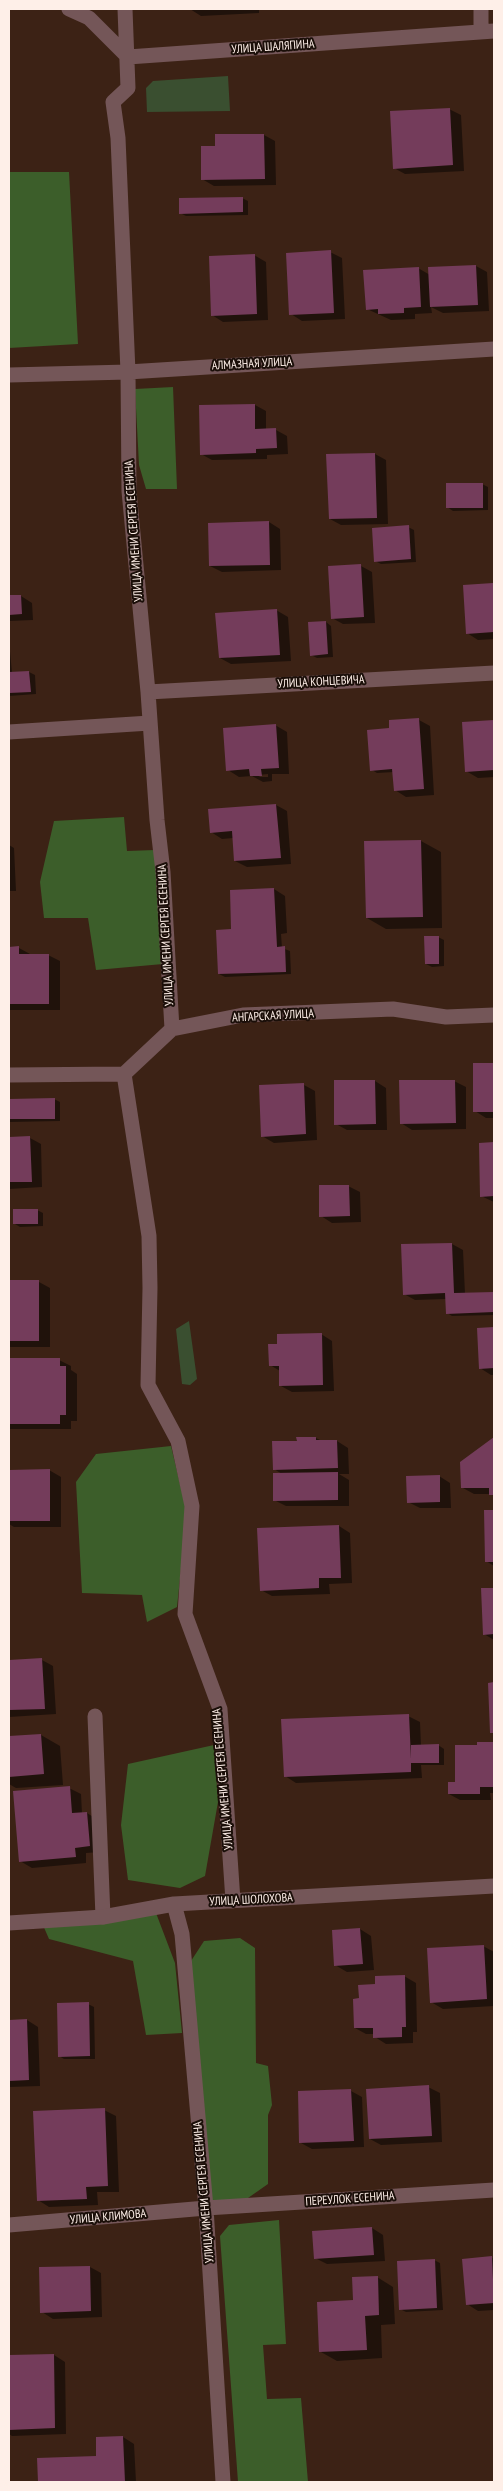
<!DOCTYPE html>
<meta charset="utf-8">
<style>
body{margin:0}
#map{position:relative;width:503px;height:2491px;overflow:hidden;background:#3c2215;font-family:"PT Sans Narrow",sans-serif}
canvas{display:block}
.frame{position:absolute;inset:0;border:10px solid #feefe8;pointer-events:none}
</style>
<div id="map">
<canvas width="503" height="2491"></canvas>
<div class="frame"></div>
</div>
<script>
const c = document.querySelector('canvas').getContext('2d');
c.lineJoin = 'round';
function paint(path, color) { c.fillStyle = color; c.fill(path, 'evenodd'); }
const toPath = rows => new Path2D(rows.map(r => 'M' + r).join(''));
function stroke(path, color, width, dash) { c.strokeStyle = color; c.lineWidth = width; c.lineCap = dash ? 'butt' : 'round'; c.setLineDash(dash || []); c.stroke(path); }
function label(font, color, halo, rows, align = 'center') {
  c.font = font + ' "PT Sans Narrow",sans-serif'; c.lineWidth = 4; c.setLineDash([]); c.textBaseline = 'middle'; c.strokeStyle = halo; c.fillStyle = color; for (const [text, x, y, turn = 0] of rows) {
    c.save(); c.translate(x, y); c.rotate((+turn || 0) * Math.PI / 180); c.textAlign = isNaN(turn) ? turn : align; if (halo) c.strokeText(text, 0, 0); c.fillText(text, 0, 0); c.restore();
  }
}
paint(toPath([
 [228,76,230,111,147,112,146,88,153,81],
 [189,1321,197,1379,190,1385,182,1384,176,1329]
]), '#3a4f30');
paint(toPath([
 [9,172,69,172,78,344,9,348],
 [173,387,177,489,146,489,139,465,135,389],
 [124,817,127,851,155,850,163,964,96,970,88,918,44,918,40,882,54,821],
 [171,1446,187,1513,177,1607,147,1622,142,1595,82,1593,76,1482,96,1454],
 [214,1745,218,1802,205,1876,180,1888,128,1880,121,1825,128,1764],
 [156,1913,175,1963,182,2033,146,2035,133,1961,49,1939,39,1916],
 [240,1938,255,1948,256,2063,268,2066,272,2105,268,2115,268,2184,238,2205,211,2203,191,1961,204,1941],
 [279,2220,286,2344,263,2345,267,2399,301,2398,308,2482,238,2482,220,2236,229,2225]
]), '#3c5e2a');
paint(toPath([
 [190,9,259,9,259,13,201,16],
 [449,109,461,115,464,171,405,174,394,168],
 [264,135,275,141,276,185,214,186,202,179,216,147],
 [242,198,248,201,248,215,186,216,180,213],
 [330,252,342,258,345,319,302,321,291,314],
 [254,255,266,262,268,320,223,322,212,315],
 [476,266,487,272,489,311,443,313,431,307,432,313,415,314,415,319,391,320,367,309,418,268,430,275],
 [255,405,266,411,266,430,276,430,287,436,288,454,267,455,267,459,212,460,201,454],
 [375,454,386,460,388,524,341,525,330,519],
 [482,484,488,487,488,510,453,511,447,507],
 [269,522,280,529,281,570,222,572,210,566],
 [408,527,414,530,416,562,381,564,375,561],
 [361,566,372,572,375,623,343,624,332,618],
 [493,584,494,639,478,640,467,633],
 [21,596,32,603,33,620,9,621,9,597],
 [276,610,288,617,291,661,231,664,220,658],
 [326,622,331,626,333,657,317,658,311,655],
 [9,641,12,673,29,672,35,675,36,694,9,696],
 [419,720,430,726,434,795,406,797,395,790,394,772,377,773,372,770,389,730],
 [494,722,494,777,478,778,466,771,464,723],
 [275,725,287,732,289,774,272,774,272,781,263,782,252,776,239,777,228,770],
 [268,774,268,777,260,777,258,775],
 [276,805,287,811,291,864,247,867,235,861,233,838,222,839,211,832,209,810],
 [421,841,441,852,442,928,386,929,367,918,365,843],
 [9,845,14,848,16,891,9,891],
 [274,889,285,896,287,933,281,934,282,948,290,951,291,974,225,977,219,974,233,930],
 [438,937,444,940,444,966,432,967,426,964],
 [9,948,19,948,30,954,48,955,60,961,60,1010,9,1010],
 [474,1064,494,1064,494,1118,486,1118,475,1111],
 [375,1081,386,1088,387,1130,347,1130,336,1124],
 [454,1081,466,1087,466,1129,412,1130,401,1123],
 [304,1085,315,1091,317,1140,274,1143,262,1136],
 [54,1099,60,1102,60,1121,9,1122,9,1100],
 [9,1138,30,1138,41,1144,42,1187,9,1189],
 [480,1144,494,1144,494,1202,481,1196],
 [348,1186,360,1192,361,1222,332,1223,321,1216],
 [37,1210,43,1213,43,1226,20,1227,15,1224],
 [452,1244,463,1250,465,1294,494,1293,494,1315,452,1316,447,1313,446,1299,415,1300,404,1294],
 [9,1282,39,1282,50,1288,50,1347,9,1347],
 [494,1328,494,1375,491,1375,480,1368,478,1329],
 [321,1334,332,1341,334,1391,292,1392,281,1386,280,1371,270,1365],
 [9,1360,59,1360,71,1366,71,1370,77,1374,77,1421,71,1421,71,1429,9,1429],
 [316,1438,322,1441,337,1441,348,1448,349,1474,339,1474,349,1480,349,1506,286,1506,274,1500,282,1474,274,1469,298,1442],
 [494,1439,494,1496,491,1494,474,1494,463,1488,462,1462],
 [49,1470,61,1477,61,1527,14,1527,9,1524,9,1471],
 [439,1476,450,1483,451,1508,420,1508,408,1502],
 [485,1511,494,1511,494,1566,486,1561],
 [339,1526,350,1533,352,1583,329,1584,330,1594,272,1596,261,1590],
 [483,1589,494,1589,494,1640,484,1634],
 [42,1660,53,1666,56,1714,9,1717,9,1661],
 [489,1684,494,1684,494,1734,491,1732],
 [408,1716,420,1722,421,1746,438,1745,444,1749,444,1765,421,1765,422,1778,296,1783,285,1776],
 [41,1735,60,1746,63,1785,16,1788,9,1784,9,1737],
 [494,1744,494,1793,490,1793,491,1800,460,1800,449,1794,457,1784,456,1746],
 [69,1788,81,1794,82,1814,87,1813,98,1820,100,1852,86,1853,86,1863,32,1868,20,1861],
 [360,1929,371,1936,374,1970,347,1972,335,1965],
 [483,1946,494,1952,494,2006,443,2009,431,2002],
 [404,1976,416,1983,417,2032,413,2032,413,2043,386,2044,375,2037,375,2034,366,2034,355,2028,360,1999,376,1985],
 [88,2004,94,2007,95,2059,64,2059,59,2056],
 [27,2020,38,2027,40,2086,9,2087,9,2021],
 [428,2087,440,2093,442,2142,381,2145,370,2139],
 [351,2091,362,2097,364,2147,312,2149,301,2143,299,2092],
 [104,2110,116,2116,119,2192,97,2192,98,2205,49,2207,38,2200],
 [372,2228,383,2235,385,2261,327,2264,315,2258],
 [492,2258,494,2259,494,2310,478,2311,467,2304],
 [434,2260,440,2263,443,2310,406,2312,400,2309],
 [90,2267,101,2273,102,2317,53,2319,42,2312],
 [377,2277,393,2287,395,2324,381,2325,382,2358,337,2361,321,2352,354,2301],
 [54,2355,65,2362,66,2434,12,2436,9,2434,9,2356],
 [123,2437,134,2444,136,2482,39,2482,38,2459,97,2457,97,2438]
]), '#0007');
paint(toPath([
 [450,108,453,165,393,169,390,111],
 [215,134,264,134,265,179,201,180,201,146,215,146],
 [243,197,243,212,179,214,179,198],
 [331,250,334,313,289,315,286,253],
 [255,254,257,314,211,316,209,256],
 [476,265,478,305,430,307,428,267],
 [419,267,421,307,404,308,404,313,378,314,378,309,366,310,363,270],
 [255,404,255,429,276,428,277,448,256,449,256,453,200,455,199,405],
 [375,453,377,518,329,519,326,454],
 [446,483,483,483,483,508,446,508],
 [269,521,270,565,209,566,208,523],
 [409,525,411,559,374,562,372,528],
 [361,564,364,617,331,619,328,566],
 [493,583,494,632,466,634,463,585],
 [9,595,21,595,22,614,9,615],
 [277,609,280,655,219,658,215,613],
 [326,621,328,654,310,656,308,622],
 [29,671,31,692,9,693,9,672],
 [419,718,424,789,394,791,392,769,370,771,367,730,389,728,389,720],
 [494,720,494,770,465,772,462,722],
 [276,724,279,768,261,769,262,776,250,776,249,769,226,771,223,728],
 [276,804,281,858,234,861,232,831,210,833,208,809],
 [421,840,423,917,366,918,364,841],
 [274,888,277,947,285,946,286,972,218,974,216,930,231,929,230,890],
 [424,936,439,936,439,964,425,964],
 [19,946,19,954,49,954,49,1004,9,1004,9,947],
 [473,1063,494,1063,494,1112,473,1112],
 [334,1080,375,1080,376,1124,334,1125],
 [399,1080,455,1080,456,1123,400,1124],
 [304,1083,306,1134,261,1137,259,1085],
 [55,1098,55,1119,9,1119,9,1099],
 [30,1136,32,1182,9,1182,9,1137],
 [494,1142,494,1196,480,1197,479,1143],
 [319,1185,349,1185,350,1216,319,1217],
 [13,1209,38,1209,38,1224,13,1224],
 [452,1243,454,1293,494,1292,494,1312,446,1314,445,1293,403,1295,401,1244],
 [9,1280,39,1280,39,1341,9,1341],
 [494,1327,494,1368,479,1369,477,1328],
 [322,1333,323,1385,279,1386,279,1366,269,1366,268,1344,277,1344,277,1334],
 [9,1358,60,1358,60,1366,66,1366,66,1415,60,1415,60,1424,9,1424],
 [296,1437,316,1437,316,1440,337,1440,338,1468,273,1470,272,1441,297,1441],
 [494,1437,494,1495,489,1495,489,1488,461,1488,460,1462],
 [50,1469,50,1521,9,1521,9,1470],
 [338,1472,338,1500,273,1501,273,1473],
 [440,1475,440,1502,407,1503,406,1476],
 [484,1510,494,1510,494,1562,485,1562],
 [339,1525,341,1578,319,1578,319,1588,260,1591,257,1528],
 [481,1588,494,1588,494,1634,483,1635],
 [42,1658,45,1709,9,1710,9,1660],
 [494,1682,494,1733,490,1733,488,1683],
 [409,1714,411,1759,411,1745,439,1744,439,1763,411,1763,411,1772,284,1777,281,1719],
 [41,1734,44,1774,9,1777,9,1736],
 [477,1742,494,1742,494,1787,480,1787,480,1794,448,1794,448,1782,455,1782,455,1745,477,1745],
 [70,1786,72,1813,87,1812,90,1846,75,1848,76,1857,19,1862,13,1791],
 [360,1928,363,1964,334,1966,332,1930],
 [484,1945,487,1999,430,2003,427,1948],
 [405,1975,406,2027,402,2027,402,2037,373,2038,373,2028,354,2028,353,1999,359,1998,358,1985,375,1984,375,1976],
 [89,2002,90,2056,58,2057,57,2003],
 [27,2019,29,2080,9,2081,9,2020],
 [429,2085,432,2136,369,2139,366,2089],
 [351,2089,354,2141,299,2143,298,2091],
 [105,2108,108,2186,86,2187,87,2199,37,2201,33,2111],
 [372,2227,374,2255,314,2259,312,2231],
 [492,2256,494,2303,466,2305,462,2259],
 [435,2259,437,2308,399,2310,397,2261],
 [90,2266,91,2311,40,2313,39,2267],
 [378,2276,379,2315,365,2316,367,2350,319,2352,317,2302,353,2300,352,2277],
 [54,2354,55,2428,9,2430,9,2355],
 [123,2436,125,2482,38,2482,37,2458,96,2456,96,2437]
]), '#743c5b');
stroke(toPath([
 [95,1716,103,1917]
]), '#745658', 15);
stroke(toPath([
 [69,9,89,18,128,57,494,31],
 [125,9,128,88,113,102,118,138,128,372,129,491,148,692,157,820,163,872,172,1029],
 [481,9,481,32],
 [9,375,128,372,494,349],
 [148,692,494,673],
 [9,732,150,723],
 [124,1074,149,1236,150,1288,148,1385,178,1441,192,1506,185,1614,220,1709,233,1901],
 [9,1075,124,1074,172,1029,243,1015,393,1009,446,1017,494,1015],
 [174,1904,182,1934,206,2208,223,2482],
 [9,1923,103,1917,174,1904,494,1886],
 [9,2225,206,2208,494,2190]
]), '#745658', 15);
label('12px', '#feefe8', '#1b0f09', [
 ["УЛИЦА ШАЛЯПИНА",273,47,-4],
 ["АЛМАЗНАЯ УЛИЦА",252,364,-3],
 ["УЛИЦА ИМЕНИ СЕРГЕЯ ЕСЕНИНА",134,531,-94],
 ["УЛИЦА КОНЦЕВИЧА",321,682,-3],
 ["УЛИЦА ИМЕНИ СЕРГЕЯ ЕСЕНИНА",166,935,-93],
 ["АНГАРСКАЯ УЛИЦА",273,1016,-3],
 ["УЛИЦА ИМЕНИ СЕРГЕЯ ЕСЕНИНА",223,1779,-95],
 ["УЛИЦА ШОЛОХОВА",251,1900,-3],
 ["УЛИЦА ИМЕНИ СЕРГЕЯ ЕСЕНИНА",204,2192,-95],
 ["ПЕРЕУЛОК ЕСЕНИНА",350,2199,-4],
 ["УЛИЦА КЛИМОВА",108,2217,-5]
]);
</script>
